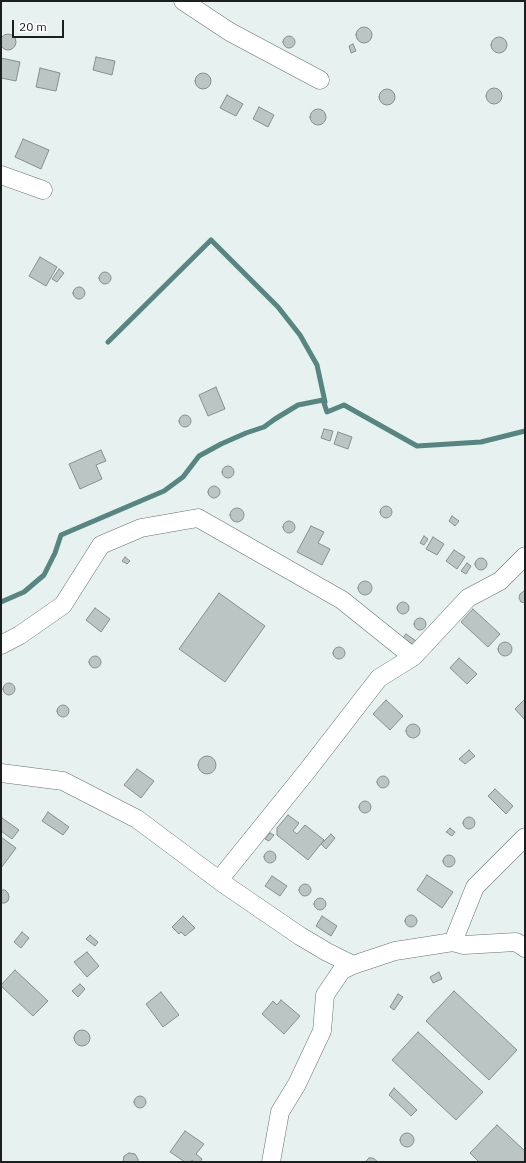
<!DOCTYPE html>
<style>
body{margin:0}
#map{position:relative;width:526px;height:1163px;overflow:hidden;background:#e7f2f0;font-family:"IBM Plex Sans",sans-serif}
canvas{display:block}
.frame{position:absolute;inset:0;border:2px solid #1b1f1f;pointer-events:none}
.scale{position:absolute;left:12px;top:20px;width:52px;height:18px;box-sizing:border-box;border:2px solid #1b1f1f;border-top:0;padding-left:5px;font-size:12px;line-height:14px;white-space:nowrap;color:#1b1f1f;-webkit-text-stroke:3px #fff;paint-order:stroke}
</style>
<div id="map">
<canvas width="526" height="1163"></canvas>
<div class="frame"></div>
<div class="scale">20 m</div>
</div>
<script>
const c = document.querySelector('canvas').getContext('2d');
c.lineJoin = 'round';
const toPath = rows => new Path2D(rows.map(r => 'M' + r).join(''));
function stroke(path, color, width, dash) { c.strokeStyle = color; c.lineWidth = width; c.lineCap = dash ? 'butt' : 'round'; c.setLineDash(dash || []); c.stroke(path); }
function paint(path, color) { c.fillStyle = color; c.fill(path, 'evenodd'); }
stroke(toPath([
 [108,342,211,240,278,307,300,335,317,365,325,402],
 [1,602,24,592,44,575,55,553,61,535,164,491,183,477,199,456,221,444,246,433,264,427,275,419,298,405,323,400,327,412,344,405,417,446,481,442,525,431]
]), '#578682', 5);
const building = toPath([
 '356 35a8 8 0 1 1 16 0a8 8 0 1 1-16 0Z',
 '0 42a8 8 0 1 1 16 0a8 8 0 1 1-16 0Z',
 '283 42a6 6 0 1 1 12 0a6 6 0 1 1-12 0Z',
 '491 45a8 8 0 1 1 16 0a8 8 0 1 1-16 0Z',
 [353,44,356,51,351,53,349,46,353,44],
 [96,57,115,61,112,75,93,70,96,57],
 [1,58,20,62,16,81,1,78,1,58],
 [40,68,60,73,56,91,36,87,40,68],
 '195 81a8 8 0 1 1 16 0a8 8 0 1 1-16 0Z',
 '486 96a8 8 0 1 1 16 0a8 8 0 1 1-16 0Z',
 '379 97a8 8 0 1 1 16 0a8 8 0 1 1-16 0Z',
 [227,95,243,104,236,116,220,108,227,95],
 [259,107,274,115,268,127,253,119,259,107],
 '310 117a8 8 0 1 1 16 0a8 8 0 1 1-16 0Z',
 [23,139,49,150,41,169,15,157,23,139],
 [40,257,57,267,46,286,29,276,40,257],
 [59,269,64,273,57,282,52,279,59,269],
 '99 278a6 6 0 1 1 12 0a6 6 0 1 1-12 0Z',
 '73 293a6 6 0 1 1 12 0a6 6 0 1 1-12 0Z',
 [216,387,225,409,208,416,199,395,216,387],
 '179 421a6 6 0 1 1 12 0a6 6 0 1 1-12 0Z',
 [324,429,333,431,330,441,321,438,324,429],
 [338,432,352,437,348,449,334,444,338,432],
 [101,450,106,461,96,465,102,479,80,489,69,464,101,450],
 '222 472a6 6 0 1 1 12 0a6 6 0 1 1-12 0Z',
 '208 492a6 6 0 1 1 12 0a6 6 0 1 1-12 0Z',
 '380 512a6 6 0 1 1 12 0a6 6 0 1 1-12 0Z',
 '230 515a7 7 0 1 1 14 0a7 7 0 1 1-14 0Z',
 [452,516,459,521,455,526,449,521,452,516],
 '283 527a6 6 0 1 1 12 0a6 6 0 1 1-12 0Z',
 [311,526,324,532,318,543,330,549,322,565,297,552,311,526],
 [424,536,428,539,424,545,420,543,424,536],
 [433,537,444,544,437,555,426,549,433,537],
 [454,550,465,557,457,569,446,561,454,550],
 [125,557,130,561,127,564,122,561,125,557],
 '475 564a6 6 0 1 1 12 0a6 6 0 1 1-12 0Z',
 [467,563,471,566,466,574,461,571,467,563],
 '358 588a7 7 0 1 1 14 0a7 7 0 1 1-14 0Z',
 [524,591,525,591,525,603,521,602,519,598,520,594,524,591],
 [219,593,265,626,225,682,179,649,219,593],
 '397 608a6 6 0 1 1 12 0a6 6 0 1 1-12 0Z',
 [95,608,110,619,101,632,86,620,95,608],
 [473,609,500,634,488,647,461,622,473,609],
 '414 624a6 6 0 1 1 12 0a6 6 0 1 1-12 0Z',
 [406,634,416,641,413,645,403,638,406,634],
 '498 649a7 7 0 1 1 14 0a7 7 0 1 1-14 0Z',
 '333 653a6 6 0 1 1 12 0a6 6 0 1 1-12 0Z',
 '89 662a6 6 0 1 1 12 0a6 6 0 1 1-12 0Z',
 [459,658,477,674,467,684,450,668,459,658],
 '3 689a6 6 0 1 1 12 0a6 6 0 1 1-12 0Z',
 [525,699,525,720,515,709,525,699],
 [386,700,403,716,390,730,373,714,386,700],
 '57 711a6 6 0 1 1 12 0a6 6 0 1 1-12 0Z',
 '406 731a7 7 0 1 1 14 0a7 7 0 1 1-14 0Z',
 [469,750,475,756,465,764,459,759,469,750],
 '198 765a9 9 0 1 1 18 0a9 9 0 1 1-18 0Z',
 [137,769,154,781,141,798,124,785,137,769],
 '377 782a6 6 0 1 1 12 0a6 6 0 1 1-12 0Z',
 [495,789,513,806,506,814,488,796,495,789],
 '359 807a6 6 0 1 1 12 0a6 6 0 1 1-12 0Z',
 [48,812,69,827,63,835,42,821,48,812],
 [288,815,299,823,293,831,297,834,305,825,324,840,308,860,277,835,277,828,288,815],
 '463 823a6 6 0 1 1 12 0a6 6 0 1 1-12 0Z',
 [2,818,19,830,12,839,1,831,1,820,2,818],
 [450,828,455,832,452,836,446,832,450,828],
 [270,833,274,835,269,841,265,839,270,833],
 [331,834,335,838,326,849,321,844,331,834],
 [1,837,16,848,1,868,1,837],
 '264 857a6 6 0 1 1 12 0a6 6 0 1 1-12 0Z',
 '443 861a6 6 0 1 1 12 0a6 6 0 1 1-12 0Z',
 [427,875,453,892,442,908,417,890,427,875],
 [272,876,287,886,280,896,265,886,272,876],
 '299 890a6 6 0 1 1 12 0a6 6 0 1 1-12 0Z',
 [1,890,5,890,8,893,9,897,8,901,5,903,1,903,1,890],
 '314 904a6 6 0 1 1 12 0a6 6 0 1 1-12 0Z',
 '405 921a6 6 0 1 1 12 0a6 6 0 1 1-12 0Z',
 [183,916,195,928,185,936,181,932,179,934,172,927,183,916],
 [322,916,337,926,331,936,316,926,322,916],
 [22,932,29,938,21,948,14,942,22,932],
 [90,935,98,942,95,946,86,939,90,935],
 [87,952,99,966,87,977,74,962,87,952],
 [15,970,48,1001,33,1016,1,986,1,985,15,970],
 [439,972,442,979,433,983,430,977,439,972],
 [80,984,85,989,78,997,72,991,80,984],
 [454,991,517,1050,489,1080,426,1021,454,991],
 [161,992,179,1015,163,1027,146,1004,161,992],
 [398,994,403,997,394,1010,390,1007,398,994],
 [281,1000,300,1016,284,1034,262,1014,273,1001,277,1005,281,1000],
 '74 1038a8 8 0 1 1 16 0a8 8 0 1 1-16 0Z',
 [418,1032,483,1092,456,1120,392,1060,418,1032],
 [394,1088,417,1110,411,1116,389,1095,394,1088],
 '134 1102a6 6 0 1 1 12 0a6 6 0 1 1-12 0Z',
 [497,1125,525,1151,525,1162,479,1162,470,1153,497,1125],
 [185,1131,204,1144,196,1154,202,1159,200,1162,194,1162,192,1160,191,1162,185,1162,170,1152,185,1131],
 '400 1140a7 7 0 1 1 14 0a7 7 0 1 1-14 0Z',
 [129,1153,135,1154,138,1159,138,1162,123,1162,124,1156,129,1153],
 [369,1158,373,1158,378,1162,365,1162,369,1158]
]);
paint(building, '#bbc5c4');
stroke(building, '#86908f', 1);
const street = toPath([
 [183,1,230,32,320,80],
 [1,175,43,190],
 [1,645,20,635,63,605,101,545,141,528,198,518,342,600,413,657],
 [1,773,63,781,137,819,224,884,300,936,327,952,353,965,395,951,453,942,464,945,516,942,525,948],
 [219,880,307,771,379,678,413,657,468,598,500,581,525,556],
 [453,942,475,887,525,837],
 [271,1162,280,1112,297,1084,322,1031,325,995,342,970,353,965]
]);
stroke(street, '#677170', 19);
stroke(street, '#fff', 18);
</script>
